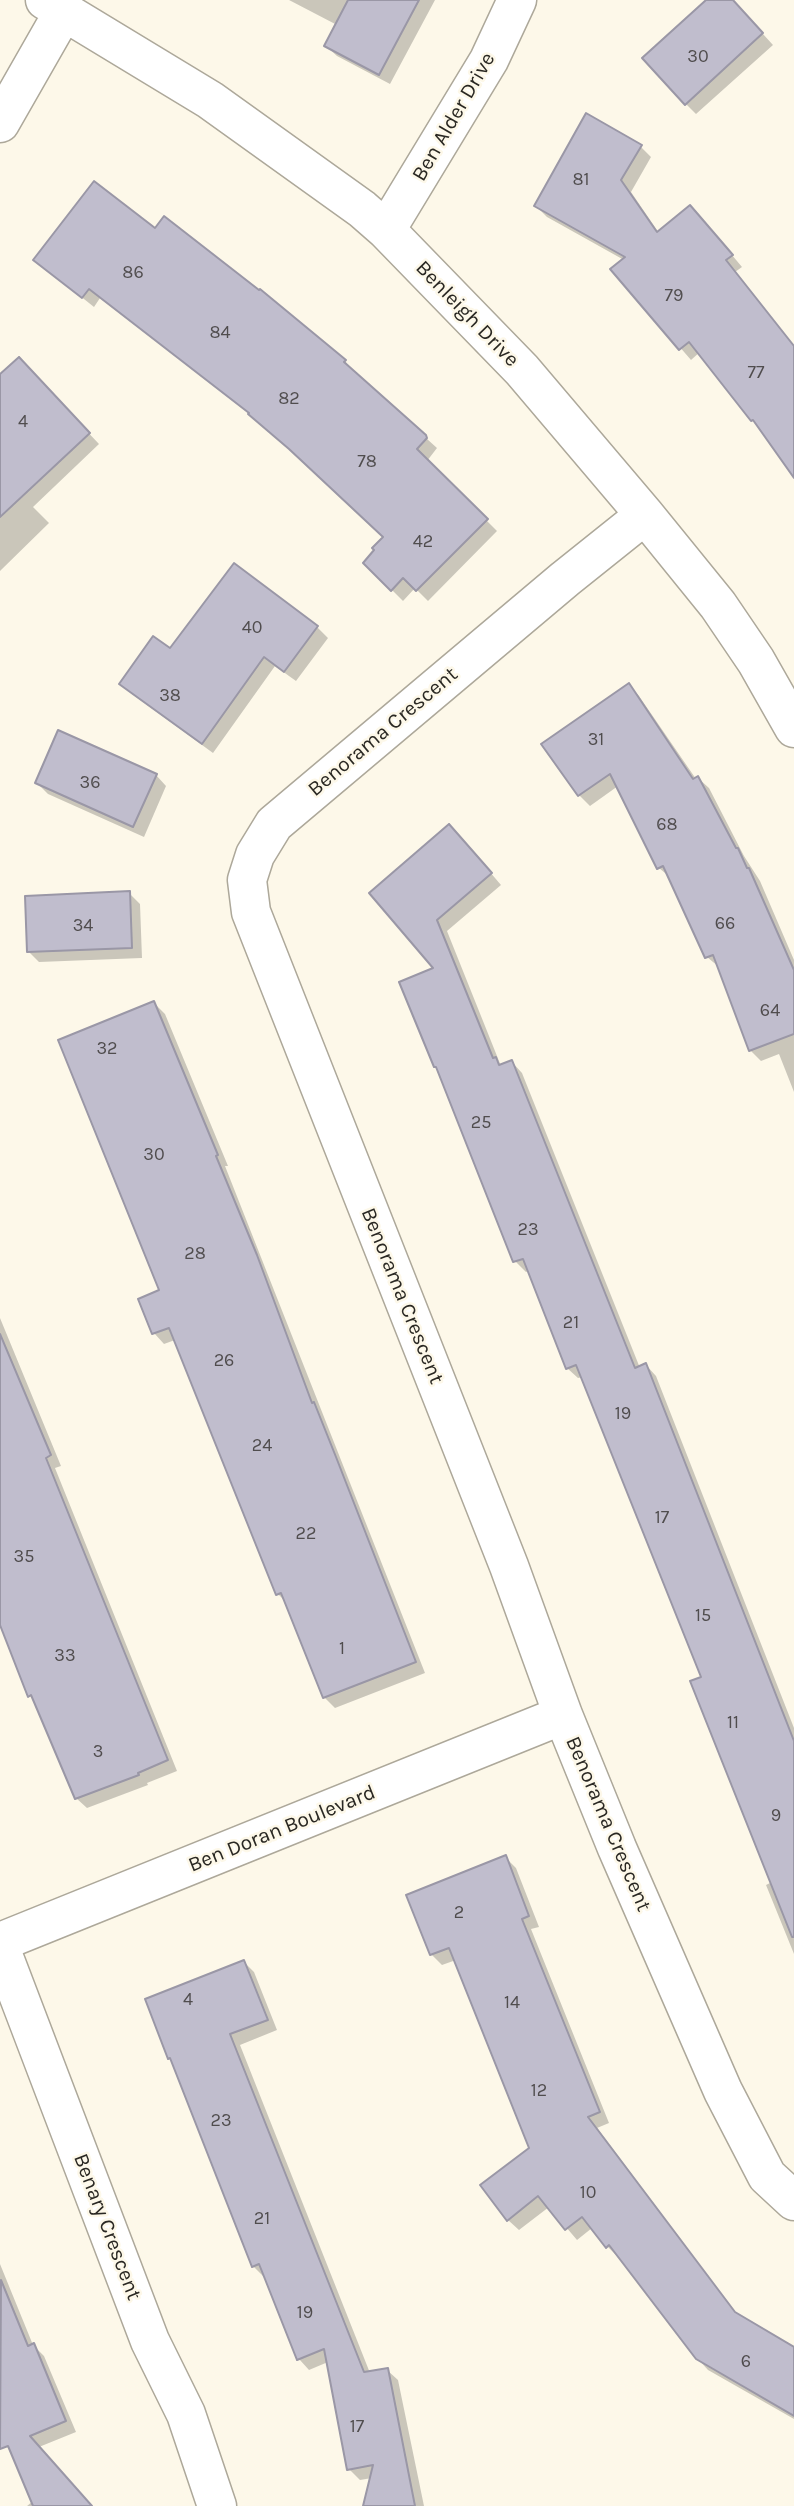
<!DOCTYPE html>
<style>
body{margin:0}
canvas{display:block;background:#fdf8e9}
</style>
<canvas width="794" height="2506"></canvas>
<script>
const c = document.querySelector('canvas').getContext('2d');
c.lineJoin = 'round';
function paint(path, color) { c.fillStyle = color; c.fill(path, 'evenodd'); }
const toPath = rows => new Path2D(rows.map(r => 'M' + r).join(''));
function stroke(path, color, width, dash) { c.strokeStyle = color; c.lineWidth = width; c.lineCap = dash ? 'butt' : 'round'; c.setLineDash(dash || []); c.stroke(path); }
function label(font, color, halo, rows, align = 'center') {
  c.font = font + ' Karla,sans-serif'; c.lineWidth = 5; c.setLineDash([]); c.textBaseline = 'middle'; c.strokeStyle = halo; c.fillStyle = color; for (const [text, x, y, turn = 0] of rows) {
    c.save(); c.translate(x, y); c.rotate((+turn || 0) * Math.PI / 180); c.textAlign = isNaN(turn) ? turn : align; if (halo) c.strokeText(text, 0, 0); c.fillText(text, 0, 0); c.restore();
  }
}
paint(toPath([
 [289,0,435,0,390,84,337,56,326,46,337,25],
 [709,0,732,0,773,45,696,114,686,104],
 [640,146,651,157,631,192,659,233,701,218,742,267,735,272,794,346,794,475,762,430,700,352,691,360,613,270,624,260,547,217,536,206],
 [155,230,260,291,345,361,354,373,437,448,427,461,497,531,428,601,415,588,403,601,365,563,385,537,251,414,100,298,94,307,35,260],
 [29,370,99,444,33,507,49,523,0,571,0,377],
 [234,565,317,627,328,638,296,681,275,666,213,753,132,694,121,684,171,651],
 [629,685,639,696,696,779,698,778,709,788,744,856,760,881,794,960,794,1092,779,1054,761,1061,750,1050,719,967,707,957,671,878,659,868,618,786,590,806,579,795,544,744],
 [156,775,166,786,144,837,48,794,37,783],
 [460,837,501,885,447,931,501,1066,512,1062,522,1073,640,1368,646,1365,656,1376,794,1728,794,1954,766,1885,772,1882,703,1678,583,1377,578,1378,567,1368,529,1271,526,1272,515,1261,439,1070,436,969,371,893],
 [129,893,140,904,142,958,39,962,29,952],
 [154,1003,165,1014,228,1166,225,1166,425,1673,335,1708,324,1697,287,1603,278,1594,175,1340,164,1344,154,1333,161,1291],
 [0,1318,61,1466,55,1468,177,1771,147,1783,148,1785,87,1808,76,1798,36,1703,30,1696,0,1623],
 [505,1857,516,1868,539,1927,531,1929,609,2123,597,2128,739,2317,794,2349,794,2419,708,2370,697,2358,620,2256,618,2257,607,2246,592,2228,577,2240,549,2207,519,2230,508,2220,531,2149,456,1960,442,1965,431,1954],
 [244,1962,254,1972,277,2030,240,2045,370,2373,387,2370,398,2380,424,2506,365,2506,372,2478,360,2480,349,2469,328,2362,309,2370,299,2359,266,2276,264,2277,253,2266,174,2062,170,2058],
 [0,2264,33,2345,44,2356,76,2432,39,2447,91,2506,27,2506,33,2501,0,2423]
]), '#0003');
const building = toPath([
 [348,0,419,0,379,75,324,46,348,0],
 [706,0,733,0,763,33,685,105,642,58,706,0],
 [586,113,642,145,621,180,657,232,690,205,733,255,726,260,794,346,794,478,753,420,751,421,689,342,679,350,610,269,625,257,534,206,586,113],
 [94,181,155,228,164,216,259,290,260,289,346,360,344,362,426,435,427,438,417,449,488,519,416,591,403,578,391,591,363,563,374,550,372,548,383,537,289,449,248,414,249,413,89,289,82,298,33,260,94,181],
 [19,357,90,433,0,517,0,374,19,357],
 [234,563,318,626,284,672,264,657,202,744,119,684,153,636,170,648,234,563],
 [629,683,693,779,698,776,736,848,738,848,747,868,749,868,794,970,794,1034,749,1051,713,955,705,958,663,866,657,869,610,774,578,796,541,744,629,683],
 [58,730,157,774,133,827,35,783,58,730],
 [449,824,492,873,437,920,493,1058,496,1057,499,1065,512,1060,635,1368,646,1363,794,1741,794,1937,792,1937,690,1681,701,1677,576,1365,566,1369,523,1259,513,1262,436,1067,434,1067,399,982,433,968,369,893,449,824],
 [130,891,132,948,27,952,25,896,130,891],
 [154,1001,218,1155,216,1156,257,1255,312,1403,314,1402,336,1457,416,1662,323,1698,281,1593,276,1595,169,1328,152,1334,138,1299,159,1290,58,1040,154,1001],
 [0,1334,51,1455,46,1458,168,1760,138,1773,139,1775,75,1799,31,1695,28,1697,0,1625,0,1334],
 [506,1855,529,1916,522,1919,600,2112,588,2117,735,2312,794,2347,794,2416,696,2359,609,2245,606,2248,582,2217,565,2230,538,2196,507,2221,480,2185,529,2148,449,1948,430,1955,406,1895,506,1855],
 [244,1960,268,2020,230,2034,364,2372,388,2368,415,2506,363,2506,373,2465,347,2470,324,2349,297,2360,259,2264,252,2267,170,2058,168,2059,145,1999,244,1960],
 [1,2280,28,2346,34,2343,66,2421,30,2436,92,2506,33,2506,8,2446,0,2449,1,2280]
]);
paint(building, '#c0bdcd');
stroke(building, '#9a97a6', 2);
const street = toPath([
 [45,0,210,100,362,209,386,230,522,370,645,515,718,605,756,661,794,728],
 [0,123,64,11],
 [386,230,489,60,517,0],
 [645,515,565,579,274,824,255,855,247,880,251,912,509,1566,563,1715,617,1848,723,2091,767,2176,794,2201],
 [0,1942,563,1715],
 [0,1947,150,2341,186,2414,217,2506]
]);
stroke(street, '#ada89a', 41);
stroke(street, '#fff', 38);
label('18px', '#504d4e', null, [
 ["30",698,57],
 ["81",581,180],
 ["86",133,273],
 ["79",674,296],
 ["84",220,333],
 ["77",756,373],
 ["82",289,399],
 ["4",23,422],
 ["78",367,462],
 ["42",423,542],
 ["40",252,628],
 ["38",170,696],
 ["31",596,740],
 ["36",90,783],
 ["68",667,825],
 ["66",725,924],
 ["34",83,926],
 ["64",770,1011],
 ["32",107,1049],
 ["25",481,1123],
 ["30",154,1155],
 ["23",528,1230],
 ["28",195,1254],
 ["21",571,1323],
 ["26",224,1361],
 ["19",623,1414],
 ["24",262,1446],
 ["17",662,1518],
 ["22",306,1534],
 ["35",24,1557],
 ["15",703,1616],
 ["1",342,1649],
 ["33",65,1656],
 ["11",733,1723],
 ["3",98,1752],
 ["9",776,1816],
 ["2",459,1913],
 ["4",188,2000],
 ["14",512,2003],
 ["12",539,2091],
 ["23",221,2121],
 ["10",588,2193],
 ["21",262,2219],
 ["19",305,2313],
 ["6",746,2362],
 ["17",357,2427]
]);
label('21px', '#2a2823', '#fdf8e9', [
 ["Ben Alder Drive",454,117,-60],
 ["Benleigh Drive",467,314,46],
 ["Benorama Crescent",383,732,-40],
 ["Benorama Crescent",402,1296,68],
 ["Benorama Crescent",608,1824,67],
 ["Ben Doran Boulevard",282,1829,-22],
 ["Benary Crescent",107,2227,69]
]);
</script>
